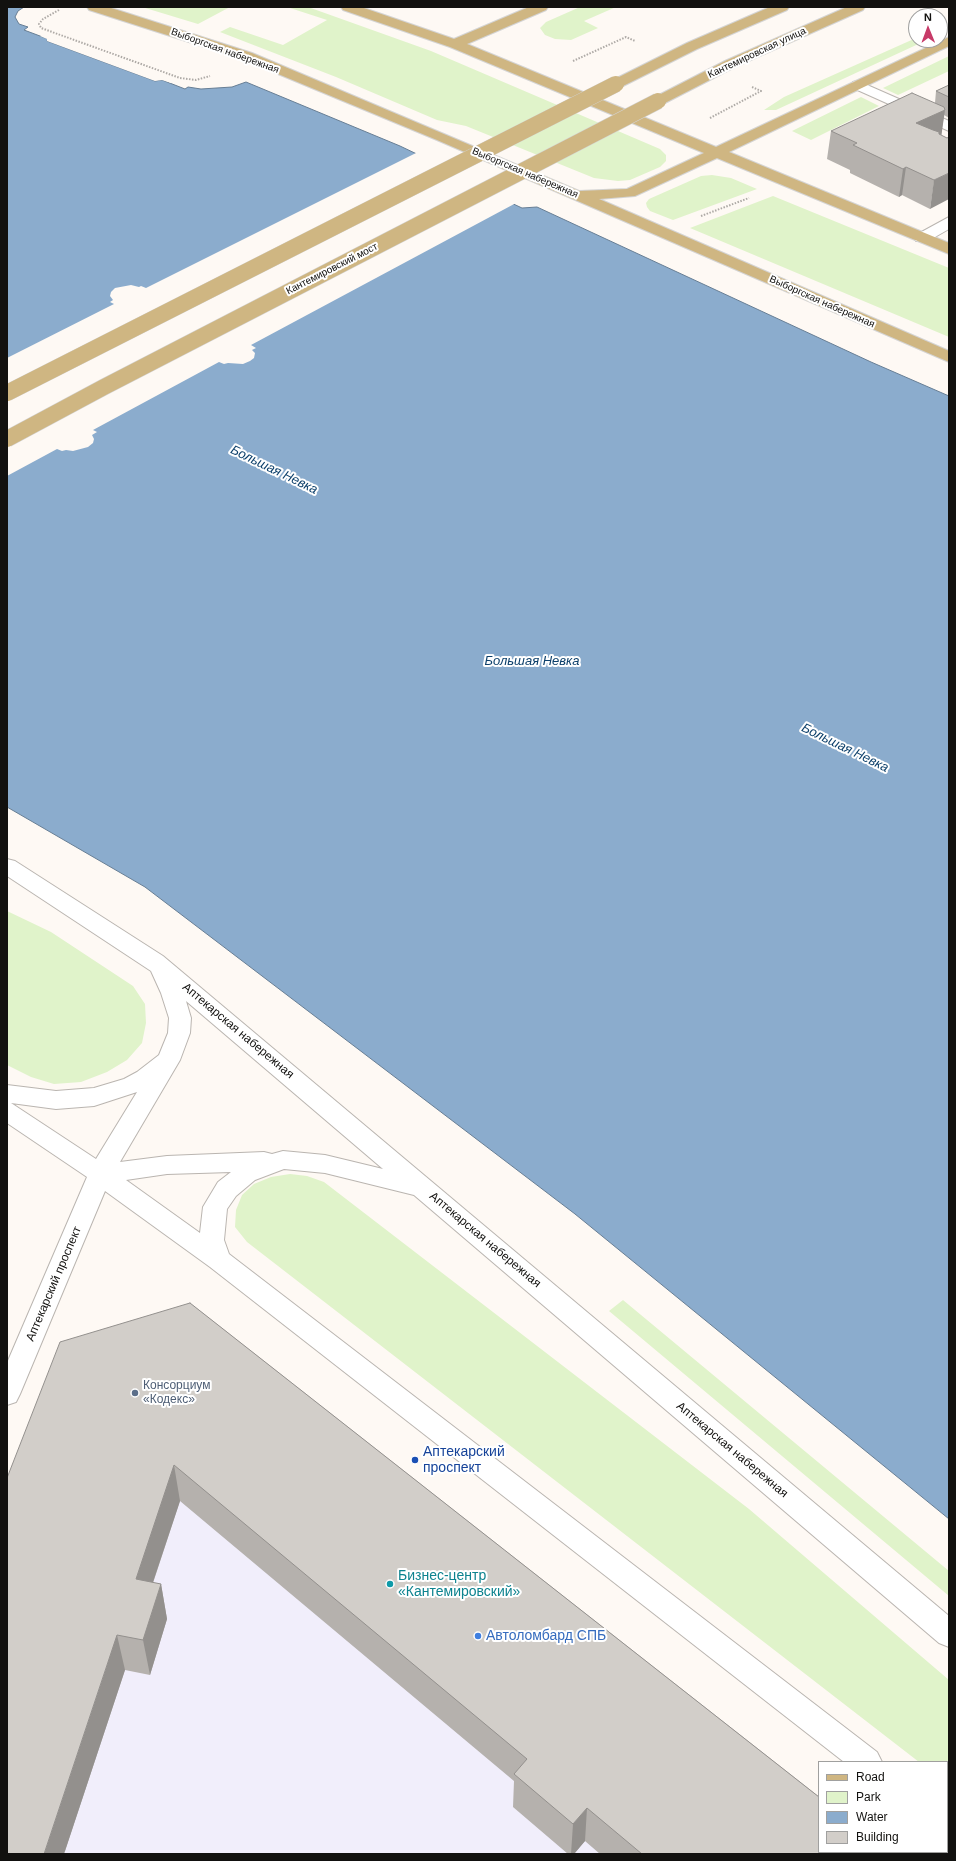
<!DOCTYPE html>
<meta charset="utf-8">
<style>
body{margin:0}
#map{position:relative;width:956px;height:1861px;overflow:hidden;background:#fef9f4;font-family:Helvetica,sans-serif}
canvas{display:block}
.frame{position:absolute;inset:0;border:8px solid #12110f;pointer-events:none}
.legend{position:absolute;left:818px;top:1761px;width:130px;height:92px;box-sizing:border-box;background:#fff;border:1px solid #a0a09f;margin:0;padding:5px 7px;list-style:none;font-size:12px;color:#12110f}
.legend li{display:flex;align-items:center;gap:8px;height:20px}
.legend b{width:20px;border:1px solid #a0a09f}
.north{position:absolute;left:908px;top:8px;width:40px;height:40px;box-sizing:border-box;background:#fff;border:1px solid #a0a09f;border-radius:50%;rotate:359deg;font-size:11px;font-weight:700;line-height:16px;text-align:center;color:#12110f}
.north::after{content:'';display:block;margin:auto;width:14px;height:18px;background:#c73a68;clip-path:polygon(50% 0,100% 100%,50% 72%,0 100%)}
</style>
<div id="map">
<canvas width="956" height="1861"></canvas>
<div class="frame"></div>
<ul class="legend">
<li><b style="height:5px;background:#cfb682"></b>Road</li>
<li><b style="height:11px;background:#e0f3ca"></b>Park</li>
<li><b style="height:11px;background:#8baccd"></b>Water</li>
<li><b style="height:11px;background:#d2cec9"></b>Building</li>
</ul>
<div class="north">N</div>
</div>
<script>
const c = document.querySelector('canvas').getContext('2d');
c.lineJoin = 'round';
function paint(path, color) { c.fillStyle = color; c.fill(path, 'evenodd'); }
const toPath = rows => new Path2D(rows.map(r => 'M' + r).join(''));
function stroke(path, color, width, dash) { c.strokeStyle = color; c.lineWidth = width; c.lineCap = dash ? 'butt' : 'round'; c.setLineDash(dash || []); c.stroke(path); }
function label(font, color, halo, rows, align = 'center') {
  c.font = font + ' Helvetica,sans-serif'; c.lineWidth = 4; c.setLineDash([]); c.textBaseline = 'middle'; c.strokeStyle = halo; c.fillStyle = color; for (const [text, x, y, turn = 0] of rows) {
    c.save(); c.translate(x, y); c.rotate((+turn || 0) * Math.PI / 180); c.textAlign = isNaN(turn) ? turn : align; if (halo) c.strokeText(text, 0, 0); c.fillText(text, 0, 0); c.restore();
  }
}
paint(toPath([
 [59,1377,819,1852,850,1854,7,1854]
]), '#f1eefb');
paint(toPath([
 [142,7,230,7,198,24],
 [287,7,308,7,431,51,660,149,666,155,666,161,660,167,630,180,618,181,594,178,466,126,437,120,336,77,220,32,230,27,283,45,327,20],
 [580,7,616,7,584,21,598,28,571,40,555,39,545,35,540,28,546,22],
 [916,38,916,40,927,40,776,110,764,110,784,97],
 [949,56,949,71,898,95,883,88],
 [861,97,879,106,811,140,792,131],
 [712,175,731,178,757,189,673,220,650,211,647,207,646,203,649,199,701,176],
 [773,196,949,268,949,337,690,228],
 [7,911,51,932,133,986,145,1004,146,1023,142,1043,127,1060,107,1072,81,1082,54,1084,31,1077,7,1065],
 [290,1174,307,1176,324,1182,749,1509,949,1680,949,1786,947,1784,947,1762,919,1762,247,1242,235,1227,236,1210,242,1195,254,1184,271,1177],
 [623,1300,949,1571,949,1596,609,1311]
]), '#e0f3ca');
const water = toPath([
 [7,7,24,7,18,11,15,17,19,24,28,27,24,30,48,39,47,41,155,81,162,80,185,89,188,87,201,89,232,87,246,82,400,146,421,156,421,161,522,208,537,207,871,362,949,396,949,1519,575,1214,145,887,7,807,7,7]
]);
paint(water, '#8baccd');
stroke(water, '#677e94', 1);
paint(toPath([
 [42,35,49,37,49,40,156,79,162,78,173,82,171,83,162,80,155,81,47,41,47,39,40,36],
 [418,152,423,155,423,160,516,203,251,345,256,348,252,350,255,353,254,358,250,361,243,364,228,363,224,364,219,362,93,430,97,432,92,435,94,439,93,443,88,447,73,451,66,450,62,451,57,449,7,476,7,358,114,304,110,302,113,300,110,296,111,292,115,288,131,285,139,287,141,286,146,288]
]), '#fef9f4');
const minor = toPath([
 [858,81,949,121,949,131,853,88,851,85,853,82,858,81],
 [949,217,949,229,928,241,916,241,914,238,916,235,949,217],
 [7,859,15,861,163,956,949,1616,949,1647,939,1643,414,1195,325,1173,284,1169,255,1180,236,1196,227,1209,224,1240,229,1254,877,1752,882,1762,844,1762,210,1267,105,1191,20,1394,16,1402,7,1405,7,1363,87,1177,7,1123,7,1085,56,1091,94,1088,124,1079,137,1072,159,1055,168,1033,169,1018,161,993,151,971,7,876,7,859],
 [186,1001,383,1169,325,1155,283,1151,272,1154,264,1152,167,1156,120,1162,180,1060,190,1033,191,1018,186,1001],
 [137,1092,96,1159,11,1103,56,1109,94,1106,137,1092],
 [231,1172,218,1182,203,1207,200,1233,126,1180,167,1174,231,1172],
 [947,1810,949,1810,949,1840,947,1840,947,1810]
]);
const major = toPath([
 [87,7,108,7,252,53,579,191,627,189,704,153,450,47,343,10,341,7,361,7,454,39,529,7,548,7,546,10,467,44,716,147,949,37,949,46,729,152,949,243,949,254,717,158,635,196,599,199,949,351,949,362,437,140,242,59,89,10,87,7],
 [770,7,789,7,787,10,697,49,621,87,616,88,611,87,609,84,611,81,687,43,770,7],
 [847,7,865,7,863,10,735,67,663,104,658,105,653,104,651,101,653,98,725,61,847,7]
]);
stroke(minor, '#bab5b0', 2);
stroke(major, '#d4d4d4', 2);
stroke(toPath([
 [59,10,43,19,39,24,41,28,180,78,196,80,210,76],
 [573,61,626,37,635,41],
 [710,118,761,91,752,87],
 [701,216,749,198]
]), '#aeaaa6', 2, [1.5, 1.5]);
paint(minor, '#fff');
paint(major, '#cfb682');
const majorBridge = toPath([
 [7,393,616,84],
 [7,439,104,387,658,101]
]);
stroke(majorBridge, '#d4d4d4', 17, []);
stroke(majorBridge, '#cfb682', 16);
paint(toPath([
 [949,85,949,118,944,115,930,209,902,195,899,197,850,173,850,170,827,159,831,131,935,103,936,91],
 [190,1303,892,1854,600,1854,585,1841,574,1854,568,1854,513,1807,514,1781,180,1501,153,1583,161,1584,167,1619,150,1675,125,1670,64,1854]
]), '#b5b1ad');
paint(toPath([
 [945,110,941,138,916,123],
 [906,167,902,195,899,197,903,169],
 [949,173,949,199,930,209,934,180],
 [174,1465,180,1501,142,1615,136,1579],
 [161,1584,167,1619,150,1675,143,1640],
 [117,1635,125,1670,64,1854,44,1854],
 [587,1808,585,1841,574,1854,571,1854,573,1824]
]), '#93908d');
const building = toPath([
 [949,85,949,97,936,91,949,85],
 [912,93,944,107,945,110,916,123,933,130,939,132,939,134,947,138,949,137,949,173,934,180,906,167,903,169,853,145,857,143,831,131,912,93],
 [190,1303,819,1797,819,1852,890,1852,892,1854,642,1854,587,1808,573,1824,514,1774,527,1759,174,1465,136,1579,161,1584,143,1640,117,1635,44,1854,7,1854,7,1478,60,1342,190,1303]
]);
paint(building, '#d2cec9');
stroke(building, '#93908d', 1);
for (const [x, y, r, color] of [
 [135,1393,4,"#5c6f8a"],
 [415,1460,4,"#1a4fb4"],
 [390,1584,4,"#0f9aa8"],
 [478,1636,4,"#3f7fe0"]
]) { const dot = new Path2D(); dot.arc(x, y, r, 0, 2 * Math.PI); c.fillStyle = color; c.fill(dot); stroke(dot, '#fff', 1.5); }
label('10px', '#12110f', '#fff', [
 ["Выборгская набережная",225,51,20],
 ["Кантемировская улица",757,53,-25],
 ["Выборгская набережная",525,173,23],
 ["Кантемировский мост",332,269,-27],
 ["Выборгская набережная",822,302,24]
]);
label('12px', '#12110f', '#fff', [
 ["Аптекарская набережная",238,1031,40],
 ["Аптекарская набережная",485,1240,40],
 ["Аптекарский проспект",54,1284,-67],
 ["Аптекарская набережная",732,1450,40]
]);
label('12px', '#4e5e75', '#fff', [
 ["Консорциум",143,1386],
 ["«Кодекс»",143,1400]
], 'left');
label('italic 13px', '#0d406b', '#fff', [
 ["Большая Невка",274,470,26],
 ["Большая Невка",532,661],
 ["Большая Невка",845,748,26]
]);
label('14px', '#164399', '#fff', [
 ["Аптекарский",423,1452],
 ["проспект",423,1468]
], 'left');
label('14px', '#0d838f', '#fff', [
 ["Бизнес-центр",398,1576],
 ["«Кантемировский»",398,1592]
], 'left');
label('14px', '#366cbe', '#fff', [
 ["Автоломбард СПБ",486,1636]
], 'left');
</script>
